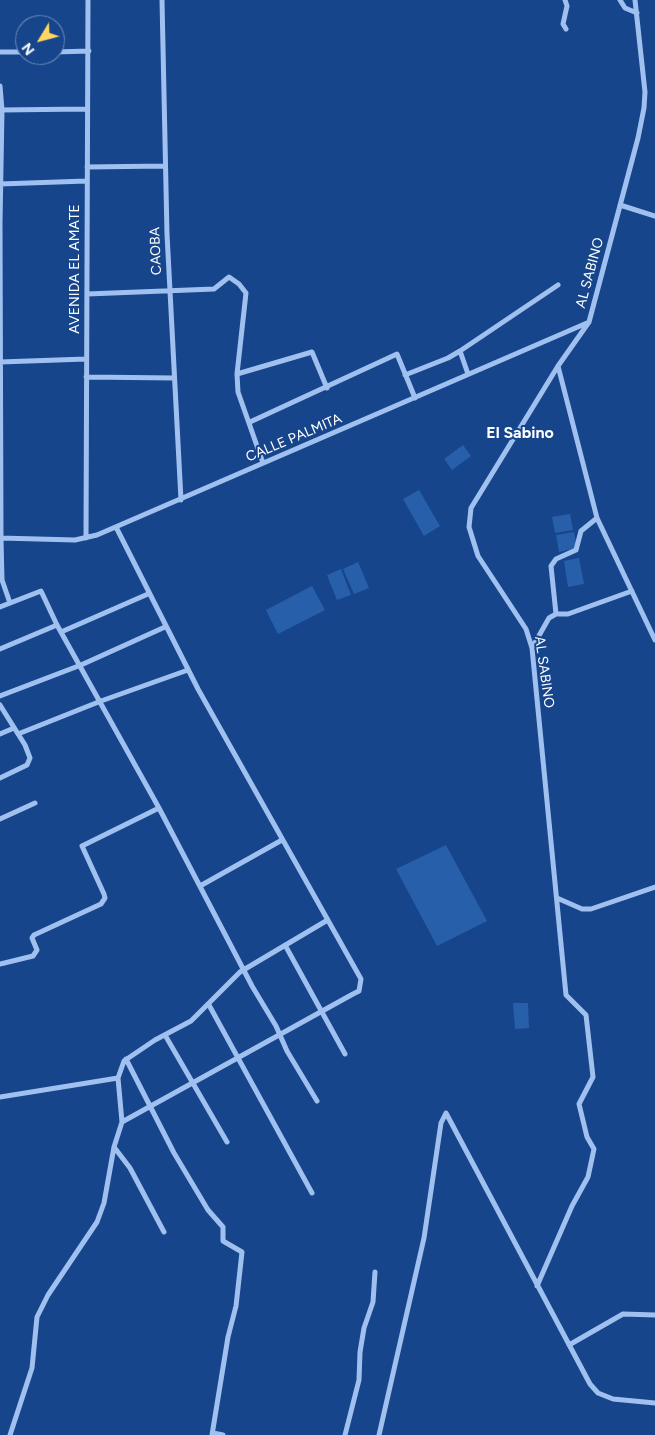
<!DOCTYPE html>
<style>
body{margin:0}
#map{position:relative;width:655px;height:1435px;overflow:hidden;background:#16458c;font-family:Figtree,sans-serif}
canvas{display:block}
.north{position:absolute;left:15px;top:15px;width:50px;height:50px;box-sizing:border-box;background:#16458c;border:1px solid #738fba;border-radius:50%;rotate:233deg;font-size:14px;font-weight:700;line-height:20px;text-align:center;color:#fff}
.north::after{content:'';display:block;margin:auto;width:18px;height:22px;background:#ffd65e;clip-path:polygon(50% 0,100% 100%,50% 72%,0 100%)}
</style>
<div id="map">
<canvas width="655" height="1435"></canvas>
<div class="north">N</div>
</div>
<script>
const c = document.querySelector('canvas').getContext('2d');
c.lineJoin = 'round';
function paint(path, color) { c.fillStyle = color; c.fill(path, 'evenodd'); }
const toPath = rows => new Path2D(rows.map(r => 'M' + r).join(''));
function stroke(path, color, width, dash) { c.strokeStyle = color; c.lineWidth = width; c.lineCap = dash ? 'butt' : 'round'; c.setLineDash(dash || []); c.stroke(path); }
function label(font, color, halo, rows, align = 'center') {
  c.font = font + ' Figtree,sans-serif'; c.lineWidth = 4; c.setLineDash([]); c.textBaseline = 'middle'; c.strokeStyle = halo; c.fillStyle = color; for (const [text, x, y, turn = 0] of rows) {
    c.save(); c.translate(x, y); c.rotate((+turn || 0) * Math.PI / 180); c.textAlign = isNaN(turn) ? turn : align; if (halo) c.strokeText(text, 0, 0); c.fillText(text, 0, 0); c.restore();
  }
}
paint(toPath([
 [463,445,471,456,452,470,444,459],
 [419,490,440,526,424,536,403,499],
 [570,514,573,530,555,533,552,517],
 [574,532,577,548,559,552,556,535],
 [579,558,584,584,568,587,564,561],
 [358,562,369,588,354,594,343,569],
 [341,569,351,595,337,600,327,575],
 [312,586,325,610,278,634,266,610],
 [446,845,487,921,437,946,396,869],
 [513,1003,528,1003,529,1028,515,1029]
]), '#285fab');
stroke(toPath([
 [162,0,167,234,181,500],
 [565,0,567,6,563,24,566,29],
 [620,0,625,8,637,13],
 [0,52,25,52],
 [55,52,89,51],
 [0,86,2,110,0,223,1,538,2,580,10,603],
 [0,110,87,109],
 [87,167,165,166],
 [0,184,86,181],
 [620,205,655,216],
 [87,294,214,289,229,277,239,284,246,293,237,374,238,392,263,463],
 [0,362,86,359],
 [558,366,597,518,655,640],
 [237,374,312,352,327,388],
 [468,374,460,351,558,285],
 [405,375,448,358,460,351],
 [86,377,174,378],
 [250,422,397,354,415,398],
 [116,527,198,689,361,979,359,991,353,994,122,1122],
 [0,538,75,540,97,535,587,323],
 [86,538,88,0],
 [0,607,41,591,57,625,159,808,252,986,276,1026,287,1051,317,1101],
 [556,614,551,566,556,559,576,550,581,531,597,518],
 [61,632,148,594],
 [532,648,549,618,556,614,568,614,632,591],
 [0,649,57,625],
 [0,696,81,665,165,627],
 [0,705,25,745,30,758,27,765,0,778],
 [0,734,14,728],
 [18,734,101,701,188,670],
 [0,819,35,803],
 [200,886,282,840],
 [557,898,582,909,591,909,655,887],
 [285,945,345,1054],
 [0,964,33,956,37,950,32,938,34,935,101,904,105,898,104,894,82,846,159,808],
 [209,1005,312,1193],
 [165,1035,227,1142],
 [126,1059,174,1153,208,1210,223,1227,223,1241,242,1252,236,1306,228,1337,212,1435],
 [0,1097,118,1078],
 [114,1147,130,1168,164,1232],
 [537,1286,572,1206,588,1177,594,1149,587,1137,579,1104,593,1077,586,1015,566,995,532,648,526,629,478,556,469,527,471,508,558,366,589,322,638,138,644,108,645,92,635,0],
 [569,1345,623,1314,655,1315],
 [213,1433,223,1435],
 [10,1435,32,1368,37,1317,48,1295,97,1222,104,1203,114,1147,122,1122,118,1078,124,1061,155,1040,191,1021,240,972,326,921],
 [345,1435,359,1380,360,1352,364,1328,373,1302,375,1272],
 [379,1435,424,1238,441,1123,446,1113,590,1384,598,1393,613,1399,655,1403]
]), '#a0c1ef', 5);
label('14px', '#fff', '#16458c', [
 ["CAOBA",156,251,-92],
 ["AVENIDA EL AMATE",75,269,-90],
 ["AL SABINO",590,273,-75],
 ["CALLE PALMITA",294,438,-23],
 ["AL SABINO",544,672,82]
]);
label('bold 16px', '#fff', '#16458c', [
 ["El Sabino",520,433]
]);
</script>
